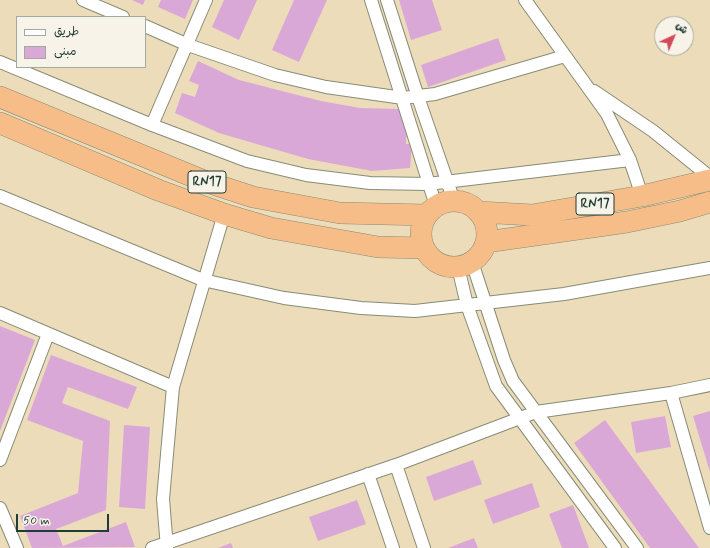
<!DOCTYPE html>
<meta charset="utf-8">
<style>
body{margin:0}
#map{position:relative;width:710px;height:548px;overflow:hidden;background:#eddcb9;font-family:Mynerve,"Playpen Sans Arabic",sans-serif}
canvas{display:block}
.legend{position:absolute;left:16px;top:16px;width:130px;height:52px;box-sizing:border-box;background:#f7f3e8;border:1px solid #a1aaa0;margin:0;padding:5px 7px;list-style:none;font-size:12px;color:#1f3d34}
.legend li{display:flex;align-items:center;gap:8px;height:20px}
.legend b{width:20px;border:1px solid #a1aaa0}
.north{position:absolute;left:654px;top:16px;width:40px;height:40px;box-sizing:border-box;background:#f7f3e8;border:1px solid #a1aaa0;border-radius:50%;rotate:44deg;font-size:11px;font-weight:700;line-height:16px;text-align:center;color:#1f3d34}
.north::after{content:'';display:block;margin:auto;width:14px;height:18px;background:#d1495b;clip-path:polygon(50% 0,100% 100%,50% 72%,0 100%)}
.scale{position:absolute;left:16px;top:514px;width:93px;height:18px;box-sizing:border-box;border:2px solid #1f3d34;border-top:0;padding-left:5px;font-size:12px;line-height:14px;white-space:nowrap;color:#1f3d34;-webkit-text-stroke:3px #f7f3e8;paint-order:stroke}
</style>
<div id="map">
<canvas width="710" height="548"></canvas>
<ul class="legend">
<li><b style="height:5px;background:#fff"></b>طريق</li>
<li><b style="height:11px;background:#daa8d7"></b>مبنى</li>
</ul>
<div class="north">ش</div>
<div class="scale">50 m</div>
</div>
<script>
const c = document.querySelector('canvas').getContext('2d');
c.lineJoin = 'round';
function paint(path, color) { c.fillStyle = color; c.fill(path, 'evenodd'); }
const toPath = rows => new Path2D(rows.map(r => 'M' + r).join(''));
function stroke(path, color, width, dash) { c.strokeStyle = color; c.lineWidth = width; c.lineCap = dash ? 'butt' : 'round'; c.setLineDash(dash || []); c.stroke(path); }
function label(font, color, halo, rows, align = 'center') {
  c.font = font + ' Mynerve,sans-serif'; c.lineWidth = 4; c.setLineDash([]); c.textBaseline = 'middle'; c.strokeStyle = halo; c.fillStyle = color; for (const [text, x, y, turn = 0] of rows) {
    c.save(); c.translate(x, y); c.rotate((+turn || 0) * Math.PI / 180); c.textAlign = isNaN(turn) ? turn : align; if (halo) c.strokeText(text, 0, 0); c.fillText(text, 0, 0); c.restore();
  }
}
paint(toPath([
 [132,0,145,0,143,5],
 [161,0,193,0,185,19,158,7],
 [224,0,257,0,239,40,212,27],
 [294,0,327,0,299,62,272,50],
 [399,0,432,0,442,30,411,40],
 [498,38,506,60,428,87,421,65],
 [198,61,239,80,321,101,360,108,400,109,410,137,406,137,406,144,412,144,410,168,372,171,308,159,219,133,175,113,182,93,195,97,199,85,189,81],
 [0,326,35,340,0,431],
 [51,355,137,387,128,409,68,387,62,403,110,421,106,510,56,529,63,546,126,522,135,547,32,548,20,516,78,493,83,441,27,420],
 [710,411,710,472,693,416],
 [665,416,671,447,636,453,631,422],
 [605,420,699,548,650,548,574,443],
 [124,425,150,427,145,509,119,507],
 [473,460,482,484,434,501,426,477],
 [532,483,540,507,493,524,484,500],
 [357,500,366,524,318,541,309,517],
 [573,505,589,548,562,548,549,514],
 [474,538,478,548,448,548],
 [231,543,233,548,218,548]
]), '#daa8d7');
const street = toPath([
 [83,0,123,17],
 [371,0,436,206],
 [387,0,418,97,454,201],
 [525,0,607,114,630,160,642,196],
 [145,26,188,45,275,75,326,87,403,98,435,94,565,56],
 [0,62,152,125,247,161,306,175,370,183,428,184,630,160],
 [594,91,653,131,710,177],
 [152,125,206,0],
 [0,196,203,280,284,298,361,308,415,311,564,294,710,268],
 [472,262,504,360,513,381,637,548],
 [458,267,467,305,496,386,615,548],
 [0,313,173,387],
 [671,393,710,528],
 [0,460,48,334],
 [396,465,424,548],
 [368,474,393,548],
 [0,508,17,548],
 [152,548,396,465,536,412,671,393,710,385],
 [167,548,163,499,173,387,224,214]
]);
const highway = toPath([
 [0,97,204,181,253,197,340,213,427,215],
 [0,123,158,190,224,214,271,228,378,247,424,248],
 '421 234a33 33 0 1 1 66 0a33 33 0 1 1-66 0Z',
 [479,212,532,215,642,196,710,180],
 [486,242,627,222,680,211,710,202]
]);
stroke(street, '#868c76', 14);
stroke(highway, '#868c76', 22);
stroke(street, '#fff', 12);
stroke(highway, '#f7bd88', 21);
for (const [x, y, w] of [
 [207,182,38],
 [595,204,38]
]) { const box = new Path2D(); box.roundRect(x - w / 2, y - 11, w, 22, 3); c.fillStyle = '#f7f3e8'; c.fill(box); stroke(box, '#1f3d34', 1); }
label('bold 13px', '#1f3d34', null, [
 ["RN17",207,182],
 ["RN17",595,204]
]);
</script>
